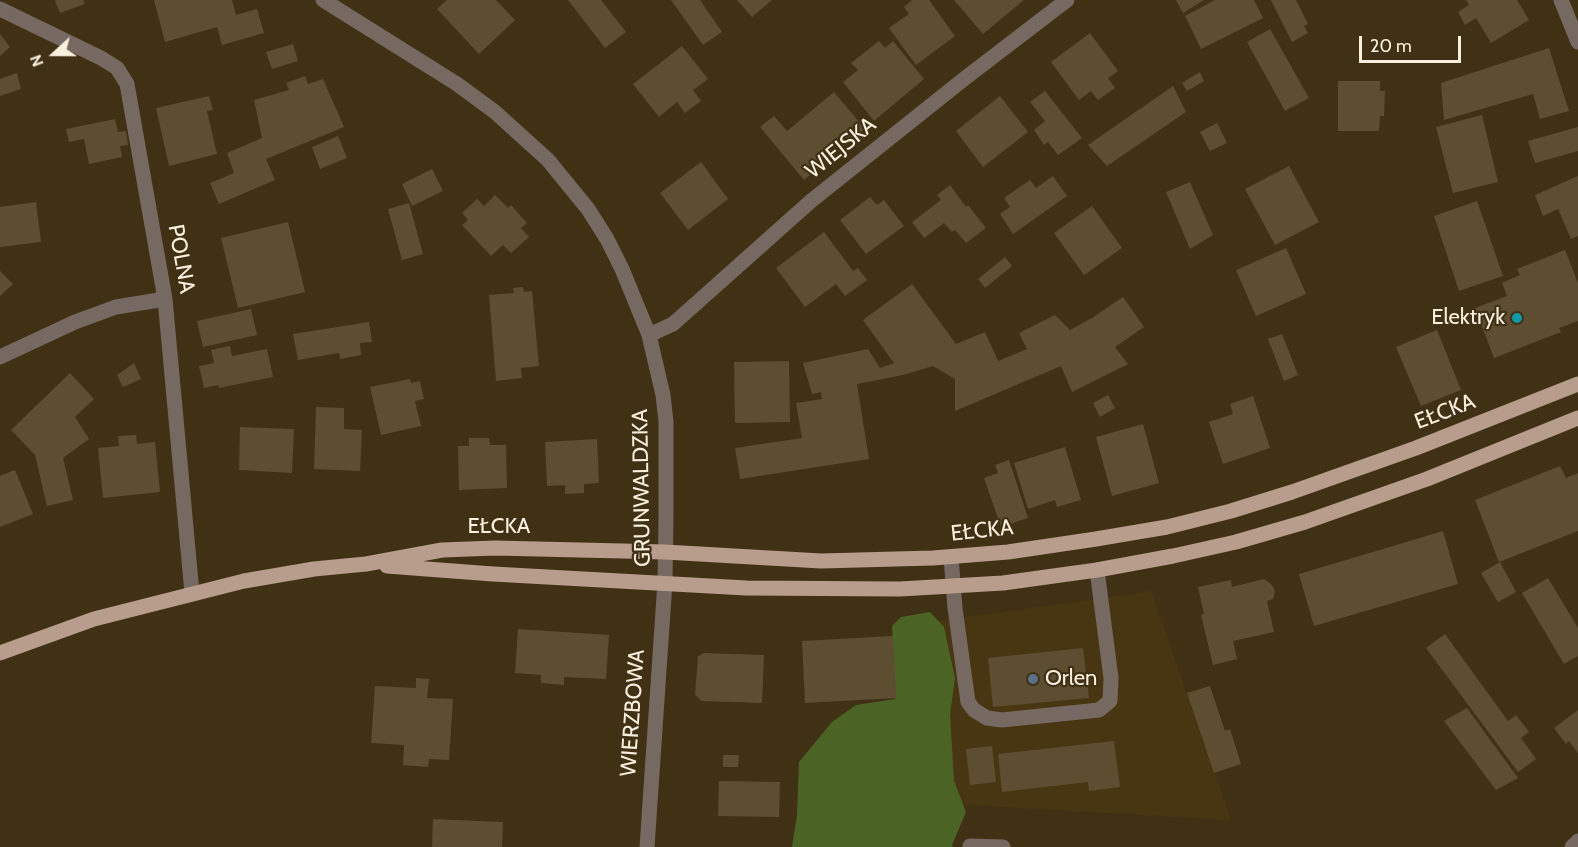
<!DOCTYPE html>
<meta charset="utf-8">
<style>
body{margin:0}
#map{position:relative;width:1578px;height:847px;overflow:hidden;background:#403115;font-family:Cabin,sans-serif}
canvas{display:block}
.north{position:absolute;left:24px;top:24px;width:60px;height:60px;-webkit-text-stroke:4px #403115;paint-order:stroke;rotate:249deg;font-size:16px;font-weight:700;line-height:24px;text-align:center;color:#f9f0df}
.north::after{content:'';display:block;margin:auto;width:21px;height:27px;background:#f9f0df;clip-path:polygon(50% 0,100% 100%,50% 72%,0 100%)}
.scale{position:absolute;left:1359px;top:36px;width:102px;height:27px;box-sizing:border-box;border:3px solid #f9f0df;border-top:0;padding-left:8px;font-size:18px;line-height:21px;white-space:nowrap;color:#f9f0df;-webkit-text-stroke:4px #403115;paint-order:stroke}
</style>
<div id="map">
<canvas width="1578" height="847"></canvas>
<div class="north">N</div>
<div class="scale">20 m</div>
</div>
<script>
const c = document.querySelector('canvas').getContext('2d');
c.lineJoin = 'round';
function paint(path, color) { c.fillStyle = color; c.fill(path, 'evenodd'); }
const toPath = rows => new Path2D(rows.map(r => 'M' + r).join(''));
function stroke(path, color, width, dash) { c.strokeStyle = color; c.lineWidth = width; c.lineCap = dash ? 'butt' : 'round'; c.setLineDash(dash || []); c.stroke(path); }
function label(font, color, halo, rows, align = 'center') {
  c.font = font + ' Cabin,sans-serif'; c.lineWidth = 4.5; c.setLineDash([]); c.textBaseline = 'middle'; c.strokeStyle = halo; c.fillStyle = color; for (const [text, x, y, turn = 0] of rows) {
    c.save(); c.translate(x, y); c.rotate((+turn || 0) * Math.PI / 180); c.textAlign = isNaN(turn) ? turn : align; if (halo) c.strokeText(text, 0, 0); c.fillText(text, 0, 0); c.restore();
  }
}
paint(toPath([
 [1151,591,1231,820,949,804,923,623]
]), '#483612');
paint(toPath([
 [930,612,944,627,955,678,950,715,954,781,966,812,952,845,953,847,792,847,797,815,799,762,832,722,856,705,895,699,892,626,901,617]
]), '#4b6426');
paint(toPath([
 [57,0,83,0,85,4,60,13,55,1],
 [154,0,232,0,236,15,257,9,264,33,222,45,217,27,165,42],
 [447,0,496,0,515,20,479,54,437,9],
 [568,0,601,0,626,32,605,48],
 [671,0,700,0,722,32,703,45],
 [737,0,772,0,752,17],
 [912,0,929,0,955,36,916,65,889,28,909,14,904,7],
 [954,0,1024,0,983,34],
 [1176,0,1204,0,1183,13],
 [1215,0,1254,0,1263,18,1201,49,1185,16],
 [1271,0,1296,0,1308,24,1304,26,1308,33,1292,42],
 [1466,0,1517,0,1529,20,1491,43,1476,18,1465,25,1458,12,1469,5],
 [1270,29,1309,98,1285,111,1247,42],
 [1090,33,1118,71,1108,78,1115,88,1098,100,1091,91,1079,100,1051,62],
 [0,34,10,47,0,56],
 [879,41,885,48,893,41,924,79,874,121,843,82,858,70,851,63],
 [293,44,298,61,272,69,266,52],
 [682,46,708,79,693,90,701,101,685,113,677,102,659,117,633,84],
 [1549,48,1569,111,1540,119,1533,94,1444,120,1441,83],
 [1200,72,1204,81,1187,91,1182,83],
 [17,73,21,89,0,96,0,79],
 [305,76,308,84,323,79,344,127,266,159,275,180,219,204,210,183,234,173,227,153,262,138,254,100,289,90,286,83],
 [1338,81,1380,81,1380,91,1385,91,1384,116,1380,116,1379,131,1338,131],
 [1173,86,1186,112,1107,166,1088,145],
 [1045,91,1082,138,1058,155,1048,142,1044,145,1034,130,1045,121,1030,102],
 [834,92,865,129,804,180,760,127,774,116,787,131],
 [209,96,213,110,207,111,217,154,169,166,156,108],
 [1000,96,1028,132,983,167,956,131],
 [1482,115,1498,182,1453,193,1436,127],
 [115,119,118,132,126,131,128,145,120,146,122,157,89,164,84,139,69,142,66,129],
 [1217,123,1227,143,1210,151,1200,132],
 [1578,127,1578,151,1535,163,1528,141],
 [338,136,347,158,320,169,312,147],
 [701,162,728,199,688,230,660,193],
 [1289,166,1319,222,1275,245,1245,189],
 [432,169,443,191,412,206,402,184],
 [1053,176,1067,196,1013,234,1000,214,1010,207,1004,198,1030,180,1036,188],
 [1578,176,1578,236,1571,239,1558,209,1543,216,1535,195],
 [1190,182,1213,235,1190,249,1166,192],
 [950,185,966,207,968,205,986,228,966,243,955,230,952,232,944,223,924,238,912,222,941,200,937,195],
 [495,195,508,208,511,205,527,223,521,228,529,237,511,253,503,245,491,256,462,225,468,220,462,213,477,199,484,206],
 [870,197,877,205,884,200,904,226,866,254,840,220],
 [1477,201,1503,276,1459,291,1434,216],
 [36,202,41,242,0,247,0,207],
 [409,203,423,254,402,260,388,209],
 [1092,206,1122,248,1084,275,1054,233],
 [288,222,305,292,238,308,221,238],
 [824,232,853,271,858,268,867,280,845,296,836,284,805,307,776,268],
 [1286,248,1306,294,1256,316,1236,270],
 [1565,250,1578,283,1578,321,1559,328,1561,332,1494,358,1475,308,1507,296,1502,283,1520,275,1517,269],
 [1005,257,1012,266,985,288,978,279],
 [0,271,13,284,0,296],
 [912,284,956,344,985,332,998,361,1027,349,1019,333,1055,315,1070,330,1092,318,1123,297,1144,327,1115,347,1128,364,1072,392,1061,366,955,411,955,379,933,366,903,375,857,384,869,459,740,479,735,448,802,438,796,403,822,399,821,392,812,394,803,363,868,349,880,368,894,363,863,320],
 [523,287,524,292,532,291,539,366,521,368,522,378,496,381,489,295,514,293,513,288],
 [251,309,257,335,203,347,197,321],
 [369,322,372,342,360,343,361,355,340,359,339,353,298,360,293,334],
 [1437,330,1461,390,1421,406,1396,347],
 [1282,334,1298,375,1284,381,1268,339],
 [230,346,232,356,267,349,273,377,219,388,218,385,204,388,199,366,214,363,211,350],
 [789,361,790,422,735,423,734,362],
 [134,363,141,379,123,387,117,375],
 [70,373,94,399,75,417,89,439,63,458,73,500,47,506,35,455,11,430],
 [410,379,411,383,420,381,424,399,415,401,421,426,381,435,370,387],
 [1108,395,1115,408,1100,417,1093,403],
 [1253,396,1270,448,1223,464,1209,422,1233,414,1230,404],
 [316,407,344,408,344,429,362,430,360,471,314,469],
 [1143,424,1159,483,1112,496,1096,437],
 [240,427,294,429,292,473,239,470],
 [136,435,137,444,155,442,160,492,103,498,98,448,119,446,118,436],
 [469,438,489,438,490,445,506,445,507,488,459,490,458,446,469,446],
 [597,439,599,483,584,484,584,493,565,494,565,485,547,486,545,442],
 [1065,447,1081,500,1057,507,1055,500,1028,509,1014,463],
 [1009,460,1028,518,1001,527,984,478,998,473,995,465],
 [1560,466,1566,478,1578,473,1578,531,1499,562,1475,500],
 [15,470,33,514,0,527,0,476],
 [1443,531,1458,584,1314,626,1299,574],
 [1500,562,1516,592,1498,602,1481,573],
 [1548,578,1578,628,1578,656,1564,664,1522,593],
 [1264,579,1272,585,1275,591,1273,599,1267,601,1274,632,1233,641,1237,659,1213,665,1201,615,1204,614,1198,587,1231,580,1232,587],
 [518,629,609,635,606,679,564,677,564,685,541,683,541,675,515,673],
 [1445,634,1508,721,1516,715,1529,732,1521,738,1536,759,1518,772,1426,648],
 [893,636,896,698,805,703,802,641],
 [1083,648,1089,698,993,707,988,658],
 [704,653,764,655,762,703,702,701,695,695,698,656],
 [416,678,429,679,427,698,453,699,449,760,429,759,428,767,403,765,404,745,371,743,375,686,416,688],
 [1210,686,1225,731,1230,729,1241,764,1214,773,1187,693],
 [1467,708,1518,778,1496,790,1444,721],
 [1578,710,1578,753,1569,741,1566,744,1554,728],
 [1114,741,1120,787,1089,791,1088,782,1002,792,998,754],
 [992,746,996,782,970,785,966,749],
 [723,755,739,755,738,767,723,767],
 [719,781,780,782,779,817,718,816],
 [433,819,503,822,502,847,432,847]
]), '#5d4d31');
stroke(toPath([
 [323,0,457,84,495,112,548,160,588,209,607,239,622,269,649,335,663,395,666,422,666,517,665,582,647,847],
 [1561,0,1578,42],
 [0,9,101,58,117,68,127,84,165,299,192,593],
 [649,335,673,324,811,201,964,79,1067,0],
 [0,357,75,322,116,307,165,299],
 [951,557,955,608,968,702,974,710,987,718,1002,720,1099,710,1110,701,1111,678,1097,570],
 [970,846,1003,847],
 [1572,847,1578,841]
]), '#766961', 15);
stroke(toPath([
 [387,566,493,574,746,588,900,589,1003,583,1097,570,1173,556,1236,542,1305,522,1427,479,1578,418],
 [0,653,94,619,244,581,314,569,366,564,442,550,495,548,665,552,821,561,933,558,1008,552,1096,539,1167,527,1231,511,1292,492,1416,448,1578,384]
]), '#b89d8c', 15);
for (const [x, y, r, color] of [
 [1517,318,6,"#0f9aa8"],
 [1033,679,6,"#5c6f8a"]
]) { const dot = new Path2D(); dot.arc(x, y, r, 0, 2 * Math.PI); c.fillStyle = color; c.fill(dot); stroke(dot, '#403115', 2); }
label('22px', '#f9f0df', '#403115', [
 ["WIEJSKA",841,148,-39],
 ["POLNA",181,259,80],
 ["EŁCKA",1445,412,-21],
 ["GRUNWALDZKA",642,488,-91],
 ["EŁCKA",499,527],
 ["EŁCKA",982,531,-6],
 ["WIERZBOWA",633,713,-86]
]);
label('22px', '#f9f0df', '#403115', [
 ["Elektryk",1505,318],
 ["Orlen",1045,679,"left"]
], 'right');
</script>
